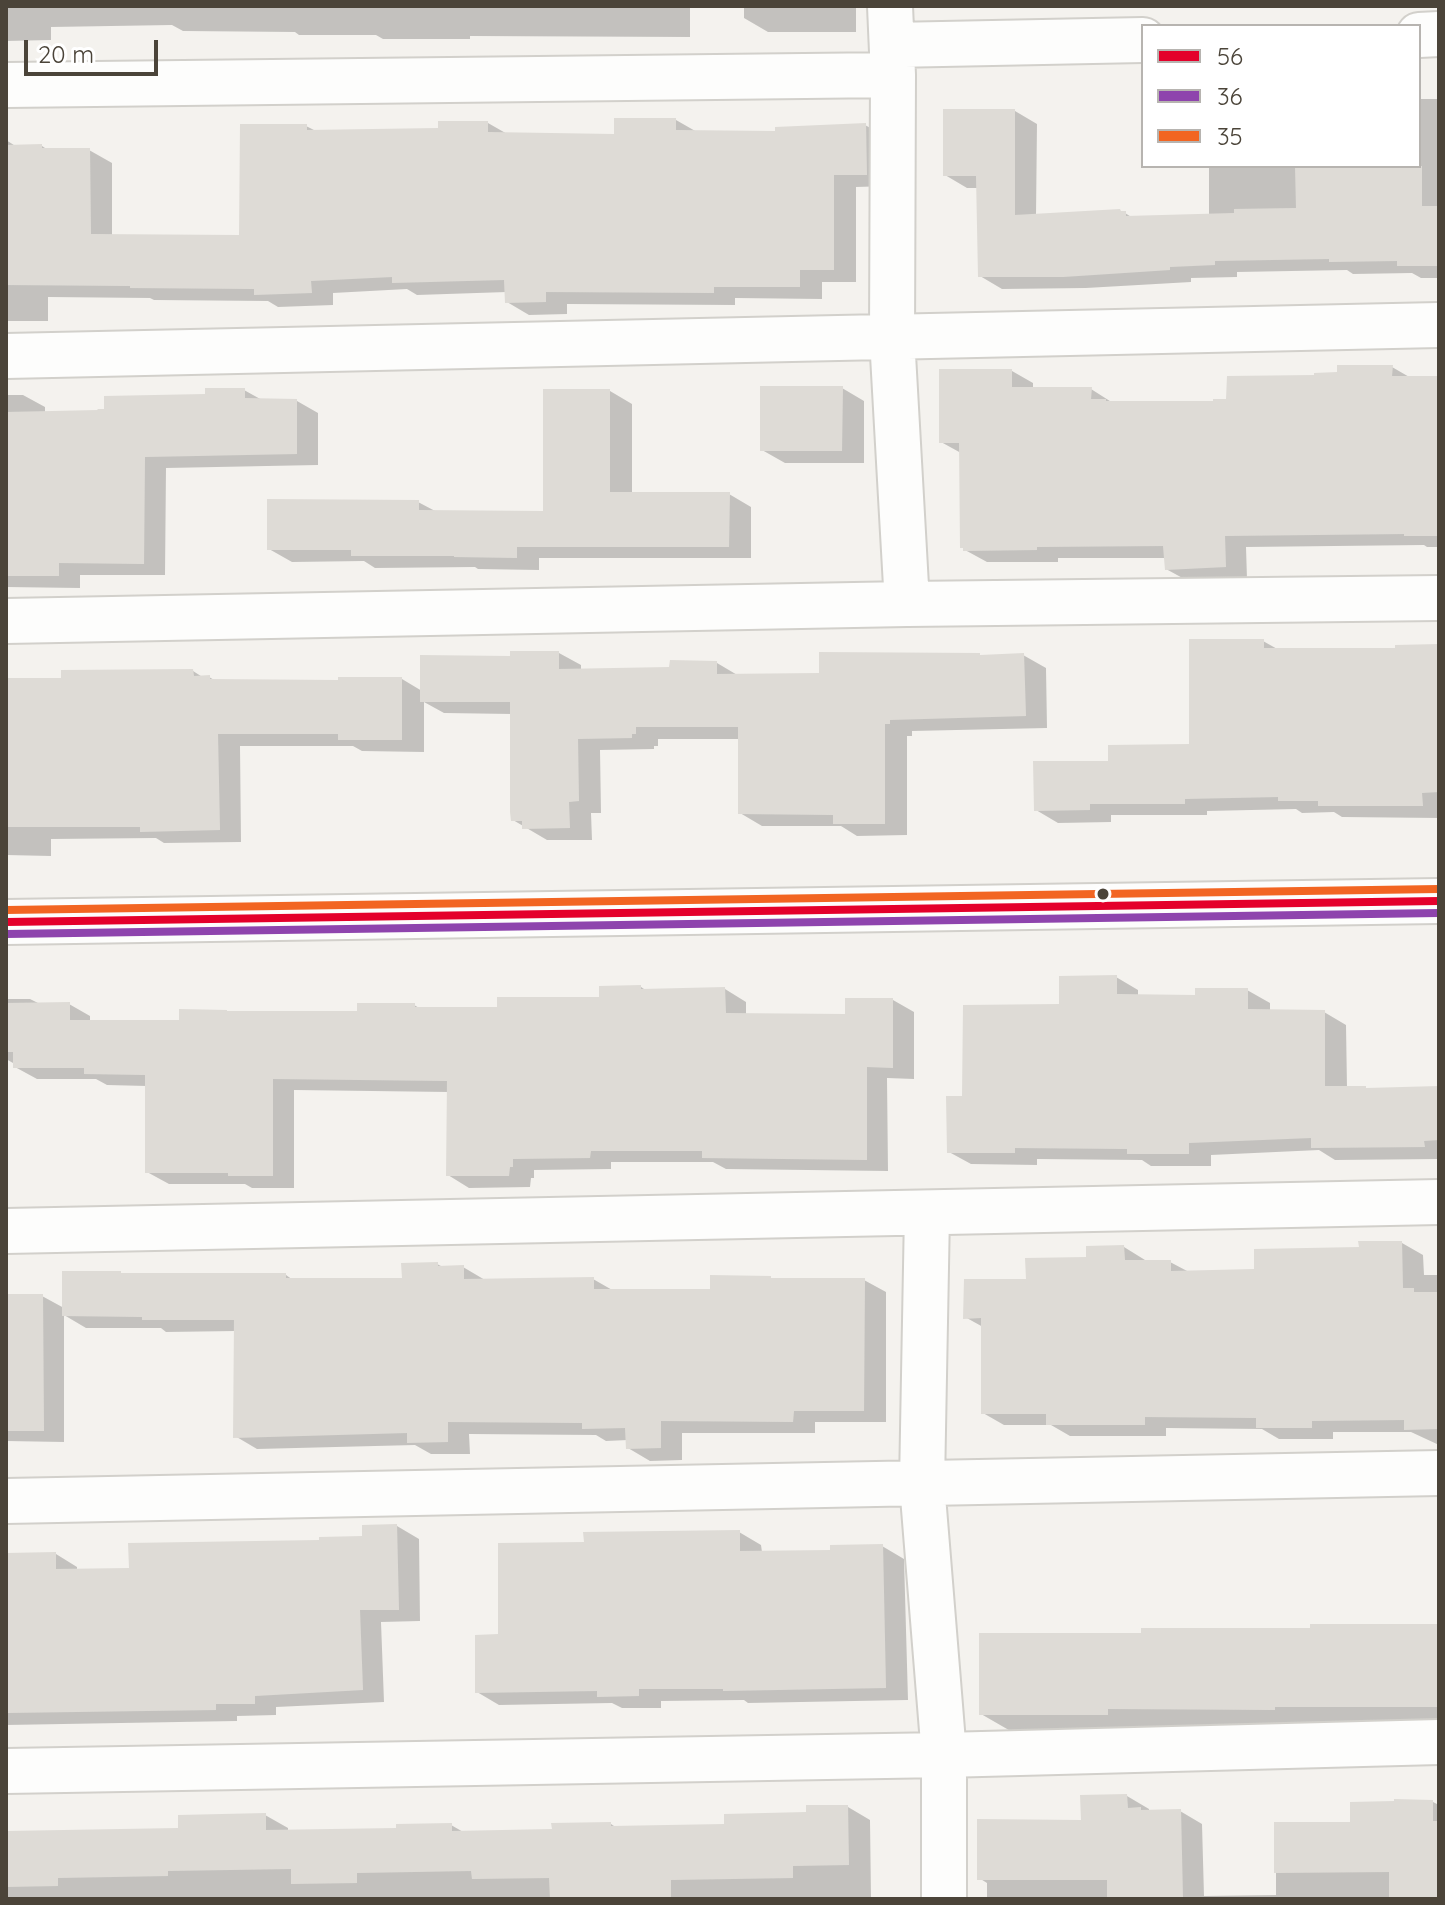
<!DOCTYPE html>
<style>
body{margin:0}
#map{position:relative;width:1445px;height:1905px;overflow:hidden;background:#f4f2ee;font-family:Quicksand,sans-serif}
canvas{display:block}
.frame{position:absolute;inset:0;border:8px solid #4b4439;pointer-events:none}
.legend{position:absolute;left:1141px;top:24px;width:280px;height:144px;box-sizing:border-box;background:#fff;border:2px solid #b7b4b0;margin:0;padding:10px 14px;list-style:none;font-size:24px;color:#4b4439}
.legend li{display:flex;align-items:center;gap:16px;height:40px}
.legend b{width:40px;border:2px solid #b7b4b0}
.scale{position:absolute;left:24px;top:40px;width:134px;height:36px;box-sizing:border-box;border:4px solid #4b4439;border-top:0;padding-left:10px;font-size:24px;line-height:28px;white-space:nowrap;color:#4b4439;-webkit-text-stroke:6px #fff;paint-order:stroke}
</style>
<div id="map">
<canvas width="1445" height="1905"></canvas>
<div class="frame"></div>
<ul class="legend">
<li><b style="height:10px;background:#e4002b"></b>56</li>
<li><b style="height:10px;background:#8e44ad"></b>36</li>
<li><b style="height:10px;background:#f26522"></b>35</li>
</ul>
<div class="scale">20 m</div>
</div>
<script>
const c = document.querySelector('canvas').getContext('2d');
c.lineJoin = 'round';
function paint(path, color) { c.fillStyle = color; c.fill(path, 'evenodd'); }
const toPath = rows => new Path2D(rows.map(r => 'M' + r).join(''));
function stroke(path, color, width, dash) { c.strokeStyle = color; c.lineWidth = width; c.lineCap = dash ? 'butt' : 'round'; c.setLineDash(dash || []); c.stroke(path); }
paint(toPath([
 [6,6,690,6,690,37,470,36,470,39,383,39,376,35,299,35,295,32,183,31,172,25,51,27,51,40,6,41],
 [744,6,856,6,856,32,768,32,744,18],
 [1419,99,1439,99,1439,278,1421,278,1412,273,1353,274,1347,270,1237,272,1237,277,1191,278,1191,282,1086,288,1002,289,980,276,978,188,967,188,945,175,1015,111,1037,124,1036,216,1125,213,1133,218,1209,216,1209,166,1419,166],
 [676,120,697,132,777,133,865,125,888,138,889,186,856,187,856,282,822,282,822,299,735,298,735,305,567,304,567,314,529,315,507,302,507,292,417,295,407,289,333,293,333,305,278,307,268,301,154,300,150,298,48,297,48,321,6,321,6,140,17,147,42,146,48,150,89,150,112,163,112,237,241,237,306,126,318,132,440,130,488,123,509,135,616,136],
 [1392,367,1411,378,1439,378,1439,547,1427,547,1424,545,1246,547,1247,579,1188,581,1166,569,1166,558,1058,558,1058,562,987,562,965,550,961,453,941,442,1012,371,1033,383,1033,389,1091,389,1113,403,1228,401,1316,377],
 [842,388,864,401,864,463,785,463,762,450],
 [244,390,262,400,297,401,318,413,318,465,166,468,165,575,80,575,80,588,6,587,6,395,23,395,45,407,45,413,106,411],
 [610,391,632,404,632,494,729,494,751,507,751,558,539,558,539,570,478,569,475,567,375,568,364,561,292,562,269,549,418,502,437,512,545,513],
 [1263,641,1279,650,1397,650,1439,646,1439,818,1342,817,1334,812,1302,813,1296,809,1207,811,1207,815,1111,815,1111,822,1058,823,1036,810,1110,763,1191,746],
 [559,653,581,665,581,670,671,669,717,663,739,676,821,675,980,655,983,656,1023,655,1046,668,1047,728,912,731,912,736,907,736,907,835,857,836,841,826,762,826,740,813,740,739,658,739,658,746,654,746,654,749,600,750,601,813,591,813,592,840,547,840,513,820,512,714,444,713,424,702,424,752,362,751,353,746,240,746,241,842,164,843,156,838,51,839,51,856,6,855,6,680,63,680,193,671,204,678,209,677,216,681,340,682,402,679,422,691,512,658],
 [1116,977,1138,990,1138,996,1197,997,1247,990,1270,1003,1270,1012,1324,1012,1346,1025,1347,1088,1369,1090,1439,1088,1439,1159,1335,1160,1319,1150,1211,1155,1211,1166,1151,1166,1142,1160,1037,1159,1037,1165,971,1164,949,1152,964,1098,1061,1006],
 [641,987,647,991,725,989,746,1002,746,1015,847,1016,893,1000,914,1012,914,1079,887,1078,888,1171,726,1169,713,1162,611,1162,611,1169,534,1170,534,1178,531,1178,530,1187,469,1188,448,1175,448,1092,294,1090,294,1188,252,1188,245,1184,169,1184,147,1172,147,1086,107,1085,96,1079,37,1079,15,1067,13,1063,6,1059,6,999,30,999,40,1004,69,1004,90,1016,90,1022,181,1022,359,1013,414,1005,421,1009,499,1009,601,999],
 [1402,1243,1423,1255,1424,1275,1439,1275,1439,1445,1411,1432,1333,1432,1333,1439,1279,1439,1262,1429,1166,1428,1166,1436,1070,1436,1051,1425,1004,1425,983,1413,983,1327,965,1317,1028,1281,1124,1247,1145,1260,1145,1262,1170,1262,1189,1272,1256,1271],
 [437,1264,445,1268,463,1267,485,1280,593,1279,614,1291,712,1291,771,1278,775,1280,864,1280,886,1292,886,1422,815,1422,815,1433,682,1433,682,1460,650,1461,628,1448,628,1440,606,1441,596,1435,469,1434,470,1454,431,1454,415,1445,257,1449,235,1436,236,1331,166,1332,161,1328,86,1328,64,1315,64,1442,6,1441,6,1296,42,1296,64,1308,286,1275,293,1280,404,1280],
 [397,1526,419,1539,420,1621,381,1622,384,1702,276,1707,276,1715,237,1716,237,1721,6,1725,6,1555,56,1554,77,1567,77,1571,131,1570,321,1542,364,1538],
 [739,1532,761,1545,762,1552,832,1552,882,1546,904,1559,908,1700,748,1703,744,1700,661,1701,661,1708,622,1708,612,1703,499,1705,477,1692,500,1636,586,1544],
 [1439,1626,1439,1725,1308,1727,1140,1727,1140,1733,1014,1733,981,1714,1143,1635],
 [1127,1796,1149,1809,1149,1812,1180,1811,1202,1824,1204,1896,1276,1895,1276,1824,1352,1824,1433,1802,1439,1805,1439,1899,987,1899,987,1883,979,1878],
 [848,1807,870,1820,871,1899,6,1899,6,1833,180,1830,265,1815,288,1828,288,1831,398,1830,451,1825,465,1833,554,1831,611,1824,617,1828,726,1826]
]), '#0003');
paint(toPath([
 [943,109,1015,109,1015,215,1120,209,1121,211,1126,211,1126,216,1234,213,1234,209,1296,208,1295,166,1422,166,1422,206,1439,206,1439,266,1397,266,1397,261,1329,262,1329,259,1215,261,1215,265,1170,267,1170,270,1063,277,978,277,976,176,943,176],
 [614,118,676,118,676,130,775,131,775,127,866,123,867,175,834,175,834,270,800,270,800,287,714,287,714,293,546,292,546,302,505,303,504,280,392,283,392,277,311,281,312,293,254,295,254,289,130,288,130,286,6,285,6,145,42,144,42,148,90,148,91,234,239,235,240,124,307,124,307,130,438,128,438,121,488,121,488,132,614,134],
 [1337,365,1393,365,1392,376,1439,376,1439,536,1404,536,1404,534,1225,536,1226,567,1165,570,1163,546,1037,547,1037,550,963,551,963,548,960,548,959,443,939,443,939,369,1012,369,1012,387,1092,387,1091,399,1106,399,1106,401,1213,401,1213,399,1226,399,1227,376,1314,375,1314,373,1337,372],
 [760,386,843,386,842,451,760,451],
 [205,388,245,388,245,398,297,399,297,454,145,457,144,564,59,563,59,576,6,576,6,412,98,410,97,409,104,409,104,396,205,394],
 [543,389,610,389,610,492,730,492,729,547,517,547,517,558,454,557,454,556,351,556,351,550,267,550,267,499,419,500,419,510,543,511],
 [1189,639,1264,639,1264,648,1395,648,1395,645,1439,644,1439,792,1422,793,1423,806,1318,806,1318,801,1278,801,1278,797,1185,799,1185,804,1090,804,1090,810,1034,811,1033,761,1108,761,1108,745,1189,744],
 [510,651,559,651,559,669,669,667,670,660,717,661,717,674,819,673,819,652,980,653,980,655,1024,653,1026,716,890,720,890,724,885,724,885,824,833,824,833,815,738,814,738,727,636,727,636,734,632,734,632,738,578,739,579,801,569,802,570,828,522,829,522,821,511,821,510,812,510,702,420,702,420,655,510,656],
 [193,669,194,676,210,675,210,679,338,680,338,677,402,677,402,740,338,740,338,734,218,734,220,830,140,832,140,827,6,827,6,678,61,678,61,670],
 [1117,975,1117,994,1195,995,1195,988,1248,988,1248,1009,1325,1010,1325,1086,1366,1086,1366,1088,1439,1086,1439,1140,1424,1141,1425,1147,1311,1148,1311,1138,1189,1143,1189,1154,1127,1154,1127,1149,1015,1148,1015,1153,947,1153,946,1096,962,1096,963,1005,1059,1004,1059,976],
 [641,985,641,989,725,987,726,1013,845,1014,845,998,893,998,893,1068,867,1067,867,1160,702,1158,702,1151,591,1151,590,1158,513,1159,513,1167,510,1167,509,1176,446,1176,447,1081,273,1079,273,1176,228,1176,228,1173,145,1173,145,1075,84,1074,84,1068,13,1068,13,1052,6,1052,6,1003,70,1002,70,1020,179,1020,179,1009,227,1010,227,1011,357,1011,357,1003,415,1003,415,1007,497,1007,497,997,599,997,599,986],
 [1358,1241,1402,1241,1403,1288,1414,1288,1414,1292,1439,1292,1439,1429,1404,1430,1404,1420,1312,1421,1312,1428,1256,1428,1256,1418,1145,1417,1145,1425,1046,1425,1046,1414,981,1414,981,1318,963,1319,964,1279,1026,1279,1025,1258,1086,1257,1086,1246,1124,1245,1125,1260,1171,1260,1171,1271,1254,1269,1254,1249,1359,1247],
 [438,1262,438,1266,464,1265,464,1279,594,1277,594,1289,710,1289,710,1275,771,1276,771,1278,865,1278,864,1411,794,1411,793,1422,661,1421,661,1448,626,1449,625,1428,582,1429,582,1423,448,1422,448,1442,407,1443,407,1433,233,1438,234,1320,142,1320,142,1317,62,1316,62,1271,121,1271,121,1273,286,1273,286,1278,402,1278,401,1263],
 [6,1294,43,1294,44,1431,6,1431],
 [397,1524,399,1610,360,1610,363,1690,255,1696,255,1704,216,1704,216,1710,6,1713,6,1553,56,1552,56,1569,129,1568,128,1543,319,1540,319,1537,362,1536,362,1525],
 [740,1530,740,1551,830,1550,830,1545,883,1544,886,1688,723,1691,723,1689,639,1689,639,1696,597,1697,597,1691,475,1693,475,1635,498,1634,498,1543,584,1542,583,1532],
 [1310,1624,1439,1624,1439,1707,1275,1707,1275,1710,1108,1709,1108,1715,979,1715,979,1633,1141,1633,1141,1628,1310,1628],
 [1127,1794,1128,1808,1141,1807,1141,1810,1181,1809,1183,1899,1107,1899,1107,1880,977,1880,977,1819,1081,1820,1080,1795],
 [1394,1799,1433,1800,1433,1821,1439,1821,1439,1899,1389,1899,1389,1872,1274,1873,1274,1822,1350,1822,1350,1802,1394,1801],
 [806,1805,848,1805,849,1865,793,1866,793,1878,671,1880,671,1899,550,1899,549,1878,472,1879,471,1871,357,1873,357,1883,291,1884,291,1869,168,1871,168,1876,58,1878,58,1886,6,1887,6,1831,178,1828,178,1815,266,1813,266,1830,396,1828,396,1824,452,1823,452,1831,552,1829,551,1823,611,1822,611,1826,724,1824,724,1814,806,1812]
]), '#dedbd6');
const minor = toPath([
 [890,6,893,75,892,337,907,604],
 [1419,35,1439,34],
 [892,45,1143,40],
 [6,85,893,75],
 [6,356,1439,325],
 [6,621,907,604,1439,598],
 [6,922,1439,901],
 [927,1213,922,1484,944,1755,944,1899],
 [6,1231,1439,1202],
 [6,1501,1439,1473],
 [6,1771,944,1755,1439,1742]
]);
stroke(minor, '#d2d0cb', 48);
stroke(minor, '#fdfdfc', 44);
stroke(toPath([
 [6,922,1439,901]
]), '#e4002b', 8);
stroke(toPath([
 [6,934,1439,913]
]), '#8e44ad', 8);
stroke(toPath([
 [6,910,1439,889]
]), '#f26522', 8);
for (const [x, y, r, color] of [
 [1103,894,7,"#4b4439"]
]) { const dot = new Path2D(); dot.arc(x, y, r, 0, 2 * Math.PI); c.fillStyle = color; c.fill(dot); stroke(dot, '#fff', 3); }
</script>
